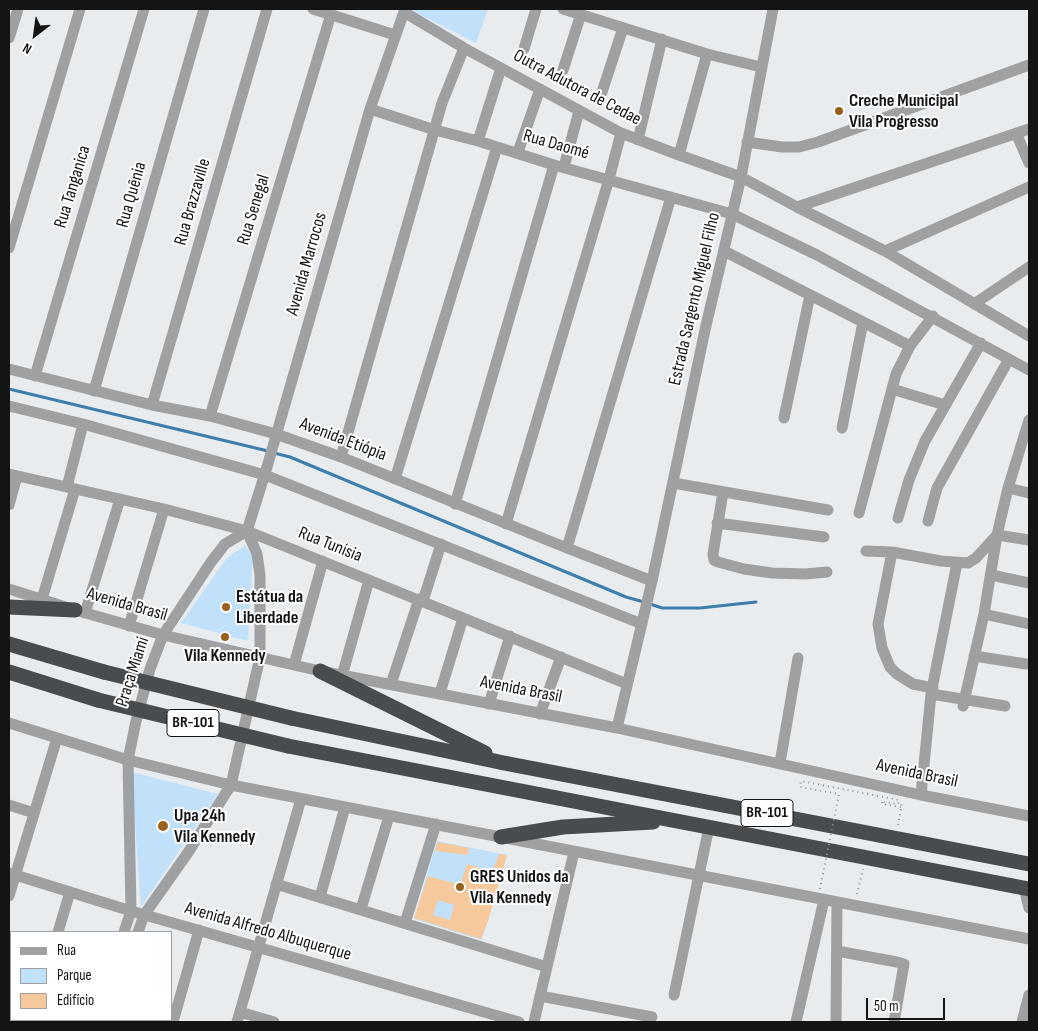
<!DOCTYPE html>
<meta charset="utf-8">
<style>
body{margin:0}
#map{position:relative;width:1038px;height:1031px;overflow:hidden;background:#e8ecef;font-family:"Sofia Sans Condensed",sans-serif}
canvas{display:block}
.frame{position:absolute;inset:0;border:10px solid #131415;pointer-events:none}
.legend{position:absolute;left:10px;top:931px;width:162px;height:90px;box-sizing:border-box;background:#fff;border:1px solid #a1a1a1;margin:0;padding:6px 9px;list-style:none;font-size:15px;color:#131415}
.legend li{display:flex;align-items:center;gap:10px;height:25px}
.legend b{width:25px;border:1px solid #a1a1a1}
.north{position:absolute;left:10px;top:10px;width:50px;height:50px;-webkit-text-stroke:4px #fff;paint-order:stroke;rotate:210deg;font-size:14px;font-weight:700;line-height:20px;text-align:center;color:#131415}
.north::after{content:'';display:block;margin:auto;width:18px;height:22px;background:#131415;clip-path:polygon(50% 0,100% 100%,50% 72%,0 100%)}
.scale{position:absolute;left:866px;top:998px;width:79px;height:22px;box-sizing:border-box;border:2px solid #131415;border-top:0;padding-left:6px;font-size:15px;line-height:18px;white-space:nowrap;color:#131415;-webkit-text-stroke:4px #fff;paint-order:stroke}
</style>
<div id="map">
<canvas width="1038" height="1031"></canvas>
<div class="frame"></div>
<ul class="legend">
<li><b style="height:6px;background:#9ea0a1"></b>Rua</li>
<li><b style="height:14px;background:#c1e1fa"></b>Parque</li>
<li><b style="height:14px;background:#f6c99d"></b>Edifício</li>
</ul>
<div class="north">N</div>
<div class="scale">50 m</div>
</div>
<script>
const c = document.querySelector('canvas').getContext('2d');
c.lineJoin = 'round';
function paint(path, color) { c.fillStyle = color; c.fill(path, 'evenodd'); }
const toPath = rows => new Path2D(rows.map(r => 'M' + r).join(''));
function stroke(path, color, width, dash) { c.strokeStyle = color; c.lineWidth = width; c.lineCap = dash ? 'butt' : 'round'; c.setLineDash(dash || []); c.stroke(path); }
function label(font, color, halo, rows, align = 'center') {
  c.font = font + ' "Sofia Sans Condensed",sans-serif'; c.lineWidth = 4; c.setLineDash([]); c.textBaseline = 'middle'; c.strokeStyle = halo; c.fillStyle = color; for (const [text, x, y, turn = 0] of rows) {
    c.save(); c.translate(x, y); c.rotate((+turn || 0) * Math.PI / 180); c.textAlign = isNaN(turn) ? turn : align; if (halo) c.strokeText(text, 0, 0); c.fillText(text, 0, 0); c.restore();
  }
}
paint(toPath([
 [411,9,488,9,476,43,411,10],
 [245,545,253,558,248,641,181,623,226,559],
 [132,772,218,794,141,907,132,780],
 [437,841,507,855,482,940,414,919]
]), '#c1e1fa');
stroke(toPath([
 [9,389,268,451],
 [274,453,290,457,626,597,644,602],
 [650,604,662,608,700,608,756,602]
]), '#3e7eac', 3);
paint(toPath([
 [438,842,469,848,468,855,435,851],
 [499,854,507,855,488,921,481,939,414,918,428,876,460,885,467,864,492,872],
 [438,900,454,905,450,920,433,915]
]), '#f6c99d');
stroke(toPath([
 [882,802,882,804,901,807],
 [898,825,902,803],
 [857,894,863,869]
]), '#929597', 2, [1, 4]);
stroke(toPath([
 [313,9,395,35],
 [563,9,707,54,761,67],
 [404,12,464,48,621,133,679,155,741,177,797,207,885,251,1029,336],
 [9,38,18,9],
 [524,49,536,9],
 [563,70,581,14],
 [602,92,623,28],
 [370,109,435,130,478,141,554,165,732,214,817,255,1029,370],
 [1016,133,1029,163],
 [638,140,662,39],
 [478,141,501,68],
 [747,142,782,147,799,147,818,142,1029,65],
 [518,152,540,89],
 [679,155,707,54],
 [564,167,579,111],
 [797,207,1029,129],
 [9,248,80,9],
 [724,251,910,346],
 [885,251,1029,187],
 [974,304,1029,267],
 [9,369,152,405,210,416,276,434,341,457,567,548,652,581],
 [35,376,144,9],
 [892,389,945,405],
 [94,391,204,9],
 [152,405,267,9],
 [9,406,83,424,265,475,642,624],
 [210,416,331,14],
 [784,418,810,295],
 [842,428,863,322],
 [341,457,442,103,464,48],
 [9,474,164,509,247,531,627,684],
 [395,479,497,147],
 [673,483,828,510],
 [67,487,83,424],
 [1008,488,1029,493],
 [723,492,713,554,714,560,718,562,744,569,772,573,805,574,827,572],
 [455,504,554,165],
 [9,505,17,476],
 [859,513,896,374,910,346,933,316],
 [898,518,909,480,925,441,981,343],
 [928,521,937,488,1009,359],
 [717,523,824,537],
 [506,524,609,179,621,133],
 [247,531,267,467,370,109,405,9],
 [567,548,671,197],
 [866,551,892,552,941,561,968,563,976,558,997,535,1029,540],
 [892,552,878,624,882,648,890,667,897,674,913,684,933,688],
 [991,575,1029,583],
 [9,589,75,610,163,635,320,671,617,728,921,795,1029,816],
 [42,599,75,489],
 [423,601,441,544],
 [85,613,120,499],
 [984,614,1029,624],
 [129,626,164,509],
 [974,656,1026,664],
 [294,665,323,561],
 [342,676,369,580],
 [391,684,419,599],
 [440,693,463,618],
 [931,694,1005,706],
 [489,704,510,636],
 [963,706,984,614,997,535,1008,488,1029,420],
 [540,714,561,657],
 [9,723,128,760,231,785,1029,939],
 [617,728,652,581,705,330,741,177,773,9],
 [780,763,798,658],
 [921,795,931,694,957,563],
 [9,805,34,813],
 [9,873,131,911,519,1022],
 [276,884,547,967],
 [1024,888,1029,908],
 [9,896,57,738],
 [320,897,345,807],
 [361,909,389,816],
 [405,923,436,824],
 [58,932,70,892],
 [124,932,131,911,128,760,136,721,150,669,163,635,211,562,225,544,247,531],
 [138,932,144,915,187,854,231,785,260,657,260,575,257,554,247,531],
 [837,951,897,962,904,964,894,1022],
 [674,995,709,827],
 [540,996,652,1017],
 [240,1012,274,1022],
 [30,1022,31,1020],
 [97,1022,98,1020],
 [111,1022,112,1020],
 [173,1022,199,930],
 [237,1022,301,799],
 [534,1022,574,852],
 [796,1022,824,900],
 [836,1022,837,902],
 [1022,1022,1029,995]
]), '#9ea0a1', 11);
stroke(toPath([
 [9,607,75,610],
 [9,644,104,672],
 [320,671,485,753],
 [9,672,98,700],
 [291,718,504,763,1029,864],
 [288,746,1029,889],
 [501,837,563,827,653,822]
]), '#484c4f', 15);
stroke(toPath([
 [820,889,839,794,800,787,801,781,899,800,898,804,882,802]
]), '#929597', 2, [1, 4]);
stroke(toPath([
 [104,672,291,718],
 [98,700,288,746]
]), '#484c4f', 15);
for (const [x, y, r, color] of [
 [839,111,5,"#98601c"],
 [226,607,5,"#98601c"],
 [225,637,5,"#98601c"],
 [163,826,6,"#98601c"],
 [460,887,5,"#98601c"]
]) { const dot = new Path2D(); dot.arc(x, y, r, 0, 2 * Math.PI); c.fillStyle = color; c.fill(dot); stroke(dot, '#fff', 2); }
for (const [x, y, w] of [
 [193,723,52],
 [767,813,52]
]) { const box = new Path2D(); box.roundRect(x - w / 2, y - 13.5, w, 27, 4); c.fillStyle = '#fff'; c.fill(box); stroke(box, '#131415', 1); }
label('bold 16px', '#131415', null, [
 ["BR-101",193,723],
 ["BR-101",767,813]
]);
label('18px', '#131415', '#fff', [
 ["Outra Adutora de Cedae",577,88,28],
 ["Rua Daomé",556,145,16],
 ["Rua Tanganica",73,187,-73],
 ["Rua Quênia",132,195,-74],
 ["Rua Brazzaville",193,202,-74],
 ["Rua Senegal",254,210,-73],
 ["Avenida Marrocos",307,264,-74],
 ["Estrada Sargento Miguel Filho",695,299,-77],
 ["Avenida Etiópia",343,440,21],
 ["Rua Tunísia",330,545,22],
 ["Avenida Brasil",127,605,16],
 ["Praça Miami",133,672,-72],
 ["Avenida Brasil",521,690,11],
 ["Avenida Brasil",917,774,12],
 ["Avenida Alfredo Albuquerque",268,932,16]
]);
label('bold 18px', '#131415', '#fff', [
 ["Creche Municipal",849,101],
 ["Vila Progresso",849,122],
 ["Estátua da",236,597],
 ["Liberdade",236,618],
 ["Vila Kennedy",225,656,"center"],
 ["Upa 24h",174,816],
 ["Vila Kennedy",174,837],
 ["GRES Unidos da",470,877],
 ["Vila Kennedy",470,898]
], 'left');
</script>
